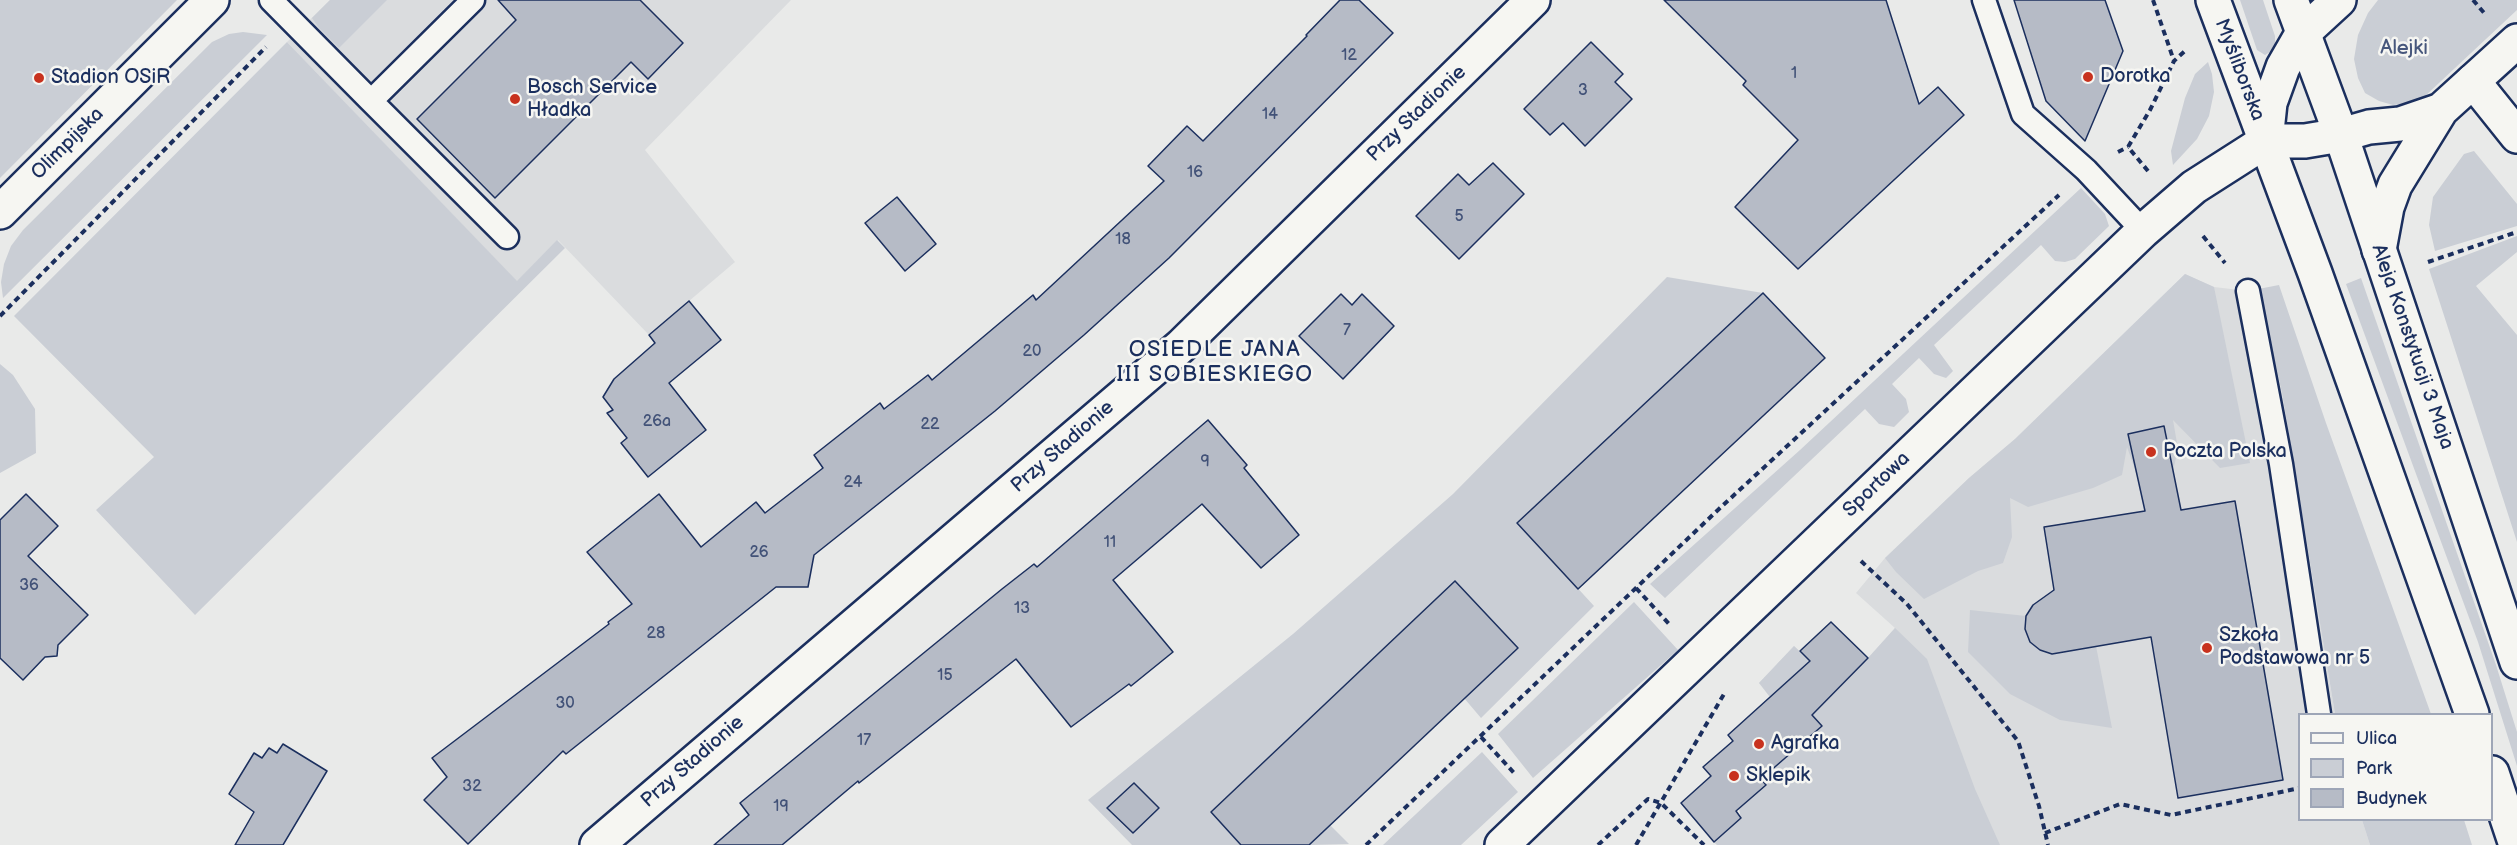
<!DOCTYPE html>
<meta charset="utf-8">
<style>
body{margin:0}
#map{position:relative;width:2517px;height:845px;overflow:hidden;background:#e9eae9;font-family:"Balsamiq Sans",sans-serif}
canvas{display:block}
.legend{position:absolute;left:2298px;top:713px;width:195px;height:108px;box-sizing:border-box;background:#f6f6f2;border:2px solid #9ea6b7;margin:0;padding:8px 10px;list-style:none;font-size:18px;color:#1b2f5e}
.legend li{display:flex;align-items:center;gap:12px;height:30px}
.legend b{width:30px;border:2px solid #9ea6b7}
</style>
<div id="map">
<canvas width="2517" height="845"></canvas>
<ul class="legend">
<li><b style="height:8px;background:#f6f6f2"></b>Ulica</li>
<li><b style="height:16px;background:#caced5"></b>Park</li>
<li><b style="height:16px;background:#b6bbc6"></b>Budynek</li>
</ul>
</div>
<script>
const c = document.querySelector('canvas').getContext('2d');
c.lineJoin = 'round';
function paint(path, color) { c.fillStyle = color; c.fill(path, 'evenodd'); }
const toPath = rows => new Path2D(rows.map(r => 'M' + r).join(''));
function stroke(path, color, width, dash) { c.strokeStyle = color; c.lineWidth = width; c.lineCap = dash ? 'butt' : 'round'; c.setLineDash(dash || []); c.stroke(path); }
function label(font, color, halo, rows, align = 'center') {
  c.font = font + ' "Balsamiq Sans",sans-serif'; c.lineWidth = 5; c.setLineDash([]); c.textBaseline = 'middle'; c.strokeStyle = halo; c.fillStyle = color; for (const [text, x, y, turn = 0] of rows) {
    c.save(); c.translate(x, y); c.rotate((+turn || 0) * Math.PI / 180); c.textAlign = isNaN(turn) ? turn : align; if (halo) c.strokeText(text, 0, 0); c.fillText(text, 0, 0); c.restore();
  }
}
paint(toPath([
 [330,0,791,0,645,150,735,262,649,335,558,240,517,282,287,42],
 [2185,274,2214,287,2248,291,2262,306,2282,393,2335,714,2300,714,2300,820,2362,820,2370,845,1717,845,1714,842,1741,818,1739,808,1766,785,1764,776,1822,726,1759,683,1794,646,1828,678,1868,658,1895,628,1856,593,1885,558,1969,478,2015,439]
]), '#dadcde');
paint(toPath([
 [0,0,177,0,0,178],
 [330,0,387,0,339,48,319,28,312,18],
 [2240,0,2263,0,2275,36,2275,48,2270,52,2265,55,2257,50],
 [2378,0,2517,0,2517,10,2424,97,2409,103,2393,105,2379,101,2365,93,2358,78,2354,59,2358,35,2368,13],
 [243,32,267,35,3,298,1,282,4,264,11,246,23,230,212,42,229,34],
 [287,42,517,281,557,240,565,248,195,615,96,510,154,457,14,316],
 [2208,62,2212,74,2214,92,2209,116,2197,139,2173,165,2171,151,2185,98,2195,74],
 [2474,151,2517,204,2517,226,2435,251,2429,225,2433,197,2464,154],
 [2081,188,2105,214,2109,226,2075,259,2065,262,2055,261,2041,245,1934,345,1953,371,1946,378,1934,374,1919,358,1892,384,1906,399,1909,412,1894,427,1879,424,1865,409,1665,598,1650,584,1800,450],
 [2517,236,2517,252,2476,286,2517,335,2517,542,2429,269],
 [2185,274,2214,287,2250,463,2220,468,2173,420,2178,449,2173,471,2138,478,2127,447,2122,475,2093,488,2028,507,2010,498,2012,537,2003,563,1978,571,1924,599,1896,572,1885,558,1969,478,2015,439],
 [1667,277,1763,293,1518,523,1594,606,1481,718,1464,698,1517,647,1455,581,1211,812,1241,845,1132,845,1088,800,1293,634,1453,494],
 [2361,278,2496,665,2517,732,2517,766,2478,642,2346,284],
 [2279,285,2326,423,2431,714,2335,714,2282,393,2262,306,2248,291],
 [0,364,13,375,35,409,36,453,0,473],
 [1634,602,1678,650,1533,778,1498,734],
 [1970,610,2026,616,2030,642,2096,646,2112,728,2060,720,2010,694,1968,652],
 [1895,628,1927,659,1975,789,2000,845,1717,845,1714,842,1741,818,1739,808,1766,785,1764,776,1822,726,1773,701,1759,683,1794,646,1828,678,1868,658],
 [1482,752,1518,792,1461,845,1383,845],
 [2362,820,2464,820,2472,845,2370,845],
 [1330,825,1349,844,1309,845]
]), '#caced5');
const building = toPath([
 [498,0,640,0,683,43,648,79,631,62,495,198,417,119,516,20,498,0],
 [1340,0,1359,0,1393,33,1169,258,1084,335,995,411,814,555,808,587,776,587,566,754,563,751,468,844,424,800,447,777,432,758,609,624,608,622,632,604,587,552,659,494,701,547,756,502,765,513,823,468,814,455,880,403,884,409,928,375,932,380,1033,295,1036,300,1164,181,1148,166,1187,126,1203,141,1307,36,1306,35,1340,0],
 [1664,0,1886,0,1919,104,1938,87,1964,115,1798,269,1735,207,1798,140,1743,85,1746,81,1664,0],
 [2014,0,2105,0,2123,51,2085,141,2046,101,2014,0],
 [1591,42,1623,74,1615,82,1632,99,1585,146,1563,123,1550,135,1524,109,1591,42],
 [1493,163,1524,194,1459,259,1416,216,1458,174,1469,185,1493,163],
 [897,197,936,244,905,271,865,223,897,197],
 [1763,293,1825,358,1578,589,1517,523,1763,293],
 [1341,294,1352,305,1362,294,1394,326,1343,379,1299,336,1341,294],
 [689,301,721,340,669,383,706,430,648,477,621,443,627,438,607,413,613,410,603,397,614,379,655,343,649,335,689,301],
 [1208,420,1247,465,1244,468,1299,535,1261,568,1202,504,1113,580,1173,652,1131,686,1129,684,1071,727,1016,659,859,783,858,781,782,845,714,845,749,815,740,803,1002,589,1034,564,1037,567,1208,420],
 [2164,426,2181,510,2235,501,2283,780,2178,798,2151,637,2052,654,2040,650,2030,642,2025,629,2026,616,2033,605,2054,590,2044,527,2145,511,2128,434,2164,426],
 [26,494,58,526,28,556,88,615,58,645,57,656,45,657,23,680,0,658,0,520,26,494],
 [1455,581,1518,648,1309,845,1241,845,1211,812,1455,581],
 [1831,622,1868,658,1812,715,1822,726,1761,779,1766,785,1736,811,1741,818,1714,842,1681,803,1711,776,1703,767,1733,741,1728,735,1810,661,1800,651,1831,622],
 [283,744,327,771,283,845,235,845,254,812,229,794,254,753,262,758,269,748,277,753,283,744],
 [1134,783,1159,808,1133,833,1107,808,1134,783]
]);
paint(building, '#b6bbc6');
stroke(building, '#1b2f5e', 1.5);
const service = toPath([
 [271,0,371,101,473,0],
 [1984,0,2023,114,2086,170,2143,231],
 [371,101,507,237],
 [2248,291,2281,464,2319,714]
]);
const minor = toPath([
 [2473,81,2517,136],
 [597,845,1181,346,1533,0],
 [1502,845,2143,231,2194,187,2266,141]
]);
const tertiary = toPath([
 [2339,0,2302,34,2283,67,2270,103,2266,141,2305,141,2341,135,2369,127,2400,124,2441,110,2517,41],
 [0,212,212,0],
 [2379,250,2387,207,2395,185,2441,110]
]);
const secondary = toPath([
 [2213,0,2315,273,2472,714],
 [2291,0,2341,135,2517,662],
 [2492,773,2516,845]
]);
stroke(service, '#1b2f5e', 27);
stroke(minor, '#1b2f5e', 38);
stroke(tertiary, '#1b2f5e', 38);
stroke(secondary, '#1b2f5e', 38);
stroke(toPath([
 [2153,0,2174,61],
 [2473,0,2485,14],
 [2118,152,2128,147],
 [2148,171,2128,147,2150,110,2174,61,2186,50],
 [2203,236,2225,263],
 [2428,262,2517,232],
 [0,316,266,47],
 [1861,561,1907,604,2018,741,2039,806,2048,845],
 [1636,588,1670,625],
 [1481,737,1515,774],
 [2045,833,2120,804,2171,815,2300,788],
 [1366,845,1720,508,2059,195],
 [1598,845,1648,799,1661,803,1704,845],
 [1636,845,1724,694]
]), '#1b2f5e', 4, [6, 4.5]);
stroke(service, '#f6f6f2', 22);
stroke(minor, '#f6f6f2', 33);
stroke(tertiary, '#f6f6f2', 33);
stroke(secondary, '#f6f6f2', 33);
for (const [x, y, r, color] of [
 [2088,77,6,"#c8321e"],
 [39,78,6,"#c8321e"],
 [515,99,6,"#c8321e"],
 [2151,452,6,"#c8321e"],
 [2207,648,6,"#c8321e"],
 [1759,744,6,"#c8321e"],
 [1734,776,6,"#c8321e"]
]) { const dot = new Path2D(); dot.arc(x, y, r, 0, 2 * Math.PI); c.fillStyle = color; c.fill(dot); stroke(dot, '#f6f6f2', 2); }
label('16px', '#425278', null, [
 ["12",1349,56],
 ["1",1794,74],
 ["3",1583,91],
 ["14",1270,115],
 ["16",1195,173],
 ["5",1459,217],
 ["18",1123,240],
 ["7",1347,331],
 ["20",1032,352],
 ["26a",657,422],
 ["22",930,425],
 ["9",1205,462],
 ["24",853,483],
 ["11",1110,543],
 ["26",759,553],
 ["36",29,586],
 ["13",1022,609],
 ["28",656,634],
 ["15",945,676],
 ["30",565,704],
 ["17",864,741],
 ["32",472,787],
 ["19",781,807]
]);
label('20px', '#47577c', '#f6f6f2', [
 ["Alejki",2404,49]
]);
label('20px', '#1b2f5e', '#f6f6f2', [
 ["Myśliborska",2239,70,69],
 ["Przy Stadionie",1417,114,-44],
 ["Olimpijska",68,144,-45],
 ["Aleja Konstytucji 3 Maja",2412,347,71],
 ["Przy Stadionie",1063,447,-41],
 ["Sportowa",1877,485,-44],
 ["Przy Stadionie",693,762,-41]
]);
label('20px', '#1b2f5e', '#f6f6f2', [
 ["Dorotka",2100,77],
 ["Stadion OSiR",51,78],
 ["Bosch Service",527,88],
 ["Hładka",527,111],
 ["Poczta Polska",2163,452],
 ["Szkoła",2219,636],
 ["Podstawowa nr 5",2219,659],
 ["Agrafka",1771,744],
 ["Sklepik",1746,776]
], 'left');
c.letterSpacing = '1.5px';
label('22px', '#1b2f5e', '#f6f6f2', [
 ["OSIEDLE JANA",1215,350],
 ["III SOBIESKIEGO",1215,375]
]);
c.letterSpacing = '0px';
</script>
